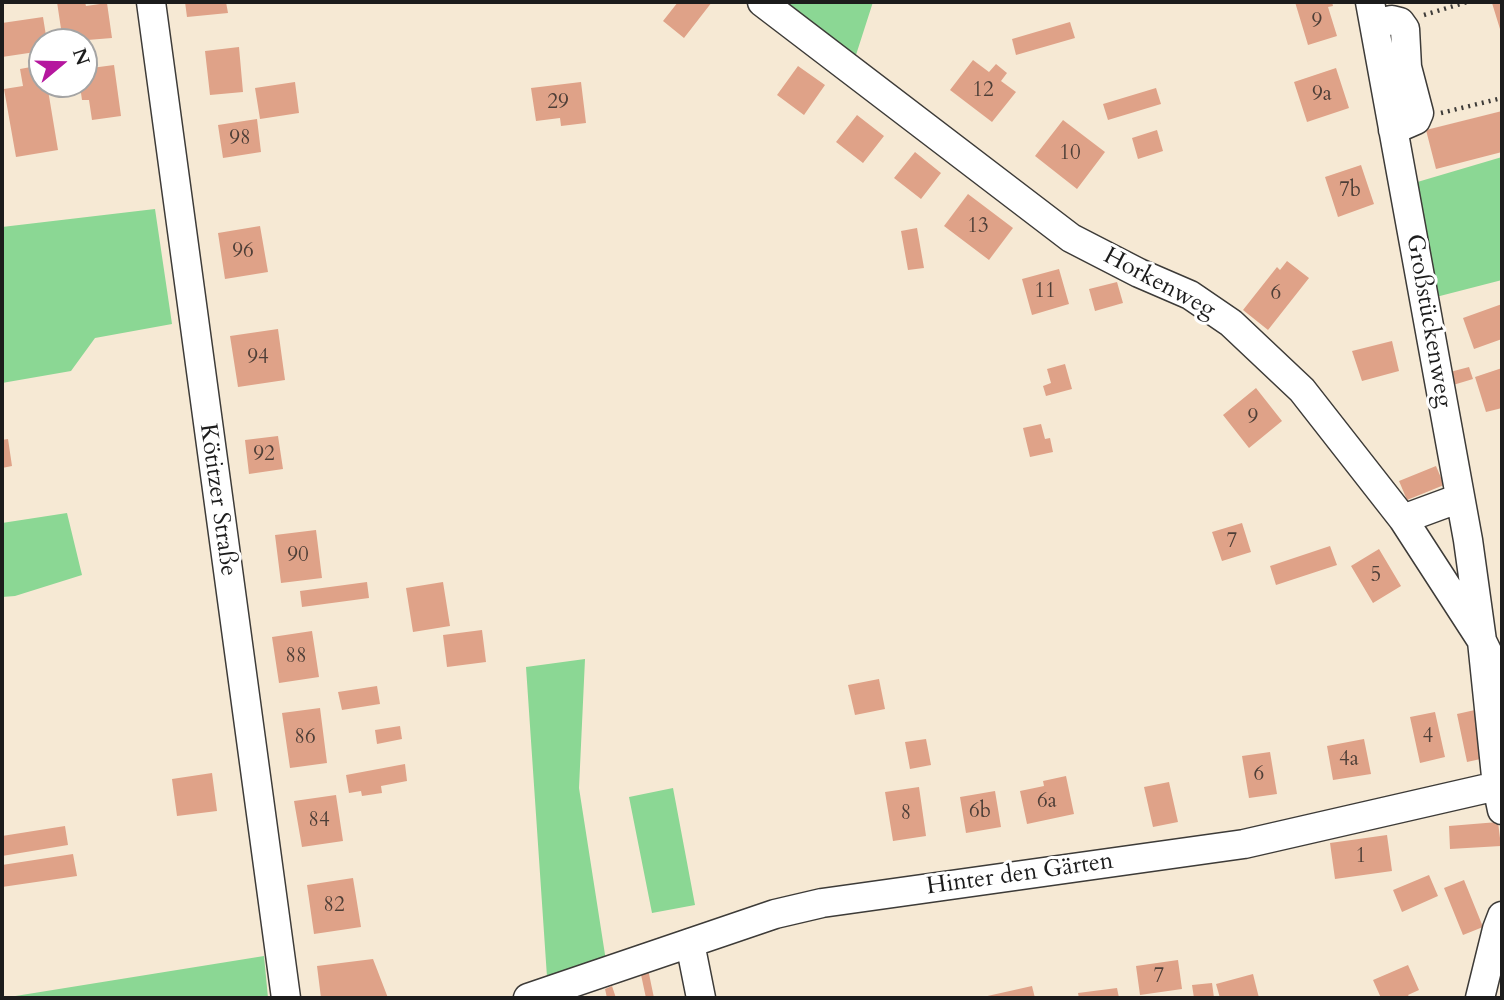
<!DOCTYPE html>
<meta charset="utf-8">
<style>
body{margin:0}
#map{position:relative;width:1504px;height:1000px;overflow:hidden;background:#f6e9d4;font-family:Cardo,serif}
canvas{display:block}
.frame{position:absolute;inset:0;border:4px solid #1c1c1c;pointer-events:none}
.north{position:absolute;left:28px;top:28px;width:70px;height:70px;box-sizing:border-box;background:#fff;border:2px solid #a4a4a4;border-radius:50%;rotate:71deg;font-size:19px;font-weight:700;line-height:28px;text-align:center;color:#1c1c1c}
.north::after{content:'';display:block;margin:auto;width:24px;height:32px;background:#b5179e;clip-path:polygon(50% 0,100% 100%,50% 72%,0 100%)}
</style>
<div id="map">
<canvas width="1504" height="1000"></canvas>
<div class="frame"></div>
<div class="north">N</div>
</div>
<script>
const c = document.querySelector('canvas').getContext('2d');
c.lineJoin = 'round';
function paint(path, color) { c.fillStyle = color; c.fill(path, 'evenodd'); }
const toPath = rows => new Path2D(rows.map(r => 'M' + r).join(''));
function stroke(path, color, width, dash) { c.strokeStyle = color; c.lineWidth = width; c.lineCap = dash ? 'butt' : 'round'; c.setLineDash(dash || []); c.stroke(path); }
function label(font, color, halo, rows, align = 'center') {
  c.font = font + ' Cardo,serif'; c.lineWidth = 6; c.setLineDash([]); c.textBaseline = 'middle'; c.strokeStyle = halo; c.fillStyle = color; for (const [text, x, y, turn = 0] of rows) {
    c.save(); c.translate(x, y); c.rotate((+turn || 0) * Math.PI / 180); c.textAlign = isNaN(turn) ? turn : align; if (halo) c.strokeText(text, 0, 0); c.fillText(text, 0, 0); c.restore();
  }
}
paint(toPath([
 [780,2,873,2,855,58],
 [1502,157,1502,280,1436,297,1414,183],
 [155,209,172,324,95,338,71,371,2,383,2,227],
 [67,513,82,575,15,596,2,597,2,523],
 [585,659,579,788,606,961,547,977,526,667],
 [673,788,695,905,652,913,629,797],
 [264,956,268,998,3,998]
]), '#8bd794');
paint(toPath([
 [57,2,85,2,86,6,107,3,112,38,63,42],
 [185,2,226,2,228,13,187,17],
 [678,2,712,2,684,38,663,21],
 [1295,2,1332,2,1333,6,1328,7,1337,36,1308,45],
 [1496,2,1502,2,1502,28,1500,29,1492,3],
 [43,17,47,42,42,42,42,51,2,57,2,23],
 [1070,22,1075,38,1016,55,1012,39],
 [239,47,243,92,210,95,205,51],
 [973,60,989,72,996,64,1007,73,1001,81,1016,92,992,122,950,90],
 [42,65,42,84,47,84,58,150,16,157,4,89,23,86,20,69],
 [114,65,121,116,92,120,89,100,82,100,80,86,87,85,84,69],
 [798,66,825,85,804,115,777,95],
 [1336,68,1349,108,1307,122,1294,82],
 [295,82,299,113,260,119,255,88],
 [581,82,586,123,561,126,560,118,536,121,531,88],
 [1156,88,1161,104,1108,120,1103,104],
 [1502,111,1502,152,1436,169,1426,130],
 [857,115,884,136,863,163,836,142],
 [257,119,261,152,223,158,218,125],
 [1063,120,1105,152,1077,189,1035,156],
 [1157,130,1163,151,1138,159,1132,138],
 [915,152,941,173,921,199,894,178],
 [1361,165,1374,204,1338,217,1325,177],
 [968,194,1013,228,989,260,944,226],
 [260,226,268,272,225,279,218,233],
 [917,228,924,268,908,270,901,231],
 [1287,261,1309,278,1268,330,1243,310,1277,267,1280,270],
 [1059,269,1069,304,1032,315,1022,279],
 [1117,282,1123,303,1095,311,1089,289],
 [1502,304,1502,339,1474,349,1463,318],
 [278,329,285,380,238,387,230,336],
 [1392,341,1399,371,1362,381,1352,351],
 [1065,364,1072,389,1046,396,1043,386,1051,383,1047,369],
 [1469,367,1473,379,1453,385,1450,372],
 [1502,368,1502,408,1486,412,1475,377],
 [1256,388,1282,421,1249,448,1223,415],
 [1041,424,1045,439,1050,438,1053,452,1030,457,1023,428],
 [278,436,283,469,249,474,245,440],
 [8,439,12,466,2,468,2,440],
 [1436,466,1444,485,1407,500,1399,481],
 [1242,523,1251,552,1222,561,1212,532],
 [316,530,322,578,281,583,275,535],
 [1330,546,1337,565,1276,585,1270,566],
 [1379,549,1401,586,1373,603,1351,566],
 [367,582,369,598,302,607,300,591],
 [443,582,450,626,413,632,406,588],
 [482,630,486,662,447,667,443,635],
 [312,631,319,677,279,683,272,637],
 [879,679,885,709,855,715,848,685],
 [377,686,380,704,342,710,338,692],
 [320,708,327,763,290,768,282,713],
 [1475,710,1485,758,1467,762,1457,714],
 [1435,712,1445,757,1420,763,1410,717],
 [400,726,402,739,377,744,375,730],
 [926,739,931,765,910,769,905,742],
 [1364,739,1371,774,1333,780,1327,746],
 [1270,752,1277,794,1249,798,1242,756],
 [405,764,407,781,381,786,382,793,362,796,361,791,349,793,346,775],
 [212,773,217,811,177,816,172,779],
 [1066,776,1074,814,1027,824,1020,791,1044,786,1043,781],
 [1169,782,1178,822,1153,827,1144,787],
 [919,787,926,836,893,841,885,792],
 [995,791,1001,827,966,833,960,797],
 [336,795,343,841,302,847,294,801],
 [1498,822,1501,846,1450,849,1449,826],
 [65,826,68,845,2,856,2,836],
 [1387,835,1392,871,1335,879,1330,843],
 [73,854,77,876,2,887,2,865],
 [1429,875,1438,896,1402,912,1393,890],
 [353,878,361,927,314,934,307,885],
 [1464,880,1483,927,1463,935,1444,888],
 [373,959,388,998,321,998,317,966],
 [1178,960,1182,989,1140,995,1136,966],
 [1408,965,1419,990,1408,995,1410,998,1381,998,1373,980],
 [648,969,654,998,646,998,640,970],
 [1253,974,1259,998,1220,998,1216,984],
 [1212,983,1214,998,1194,998,1192,985],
 [612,986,616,998,607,998,605,989],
 [1032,986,1035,998,983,998,983,997],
 [1117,988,1119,998,1079,998,1078,993]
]), '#dfa288');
const minor = toPath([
 [151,2,286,998],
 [762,2,1071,238,1139,273,1190,295,1231,323,1302,390,1403,519,1482,641,1502,682],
 [1370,2,1468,540,1482,641,1497,786],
 [1374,24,1392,20,1400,22,1405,29,1407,67,1419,113,1416,120,1393,130],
 [1403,519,1460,498],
 [690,943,701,998],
 [528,998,775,914,822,903,1244,844,1497,786,1502,810],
 [1480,998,1497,929,1502,916]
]);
stroke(minor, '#3d3b38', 31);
stroke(toPath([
 [1424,15,1467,2],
 [1441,113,1502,98]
]), '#3d3b38', 4.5, [2, 5]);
stroke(minor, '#fff', 28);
label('21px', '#4d3e37', null, [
 ["9",1317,22],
 ["12",983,91],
 ["9a",1322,95],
 ["29",558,103],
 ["98",240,139],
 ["10",1070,154],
 ["7b",1350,191],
 ["13",978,227],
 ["96",243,252],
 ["11",1045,292],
 ["6",1276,294],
 ["94",258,358],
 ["9",1253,418],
 ["92",264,455],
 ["7",1232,542],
 ["90",298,556],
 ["5",1376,576],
 ["88",296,657],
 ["4",1428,737],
 ["86",305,738],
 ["4a",1349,760],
 ["6",1259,775],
 ["6a",1047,802],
 ["6b",980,812],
 ["8",906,814],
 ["84",319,821],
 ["1",1361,857],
 ["82",334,906],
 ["7",1159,977]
]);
label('24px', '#1c1c1c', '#fff', [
 ["Horkenweg",1159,284,28],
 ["Großstückenweg",1428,321,80],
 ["Kötitzer Straße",217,500,82],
 ["Hinter den Gärten",1020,875,-8]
]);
</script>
